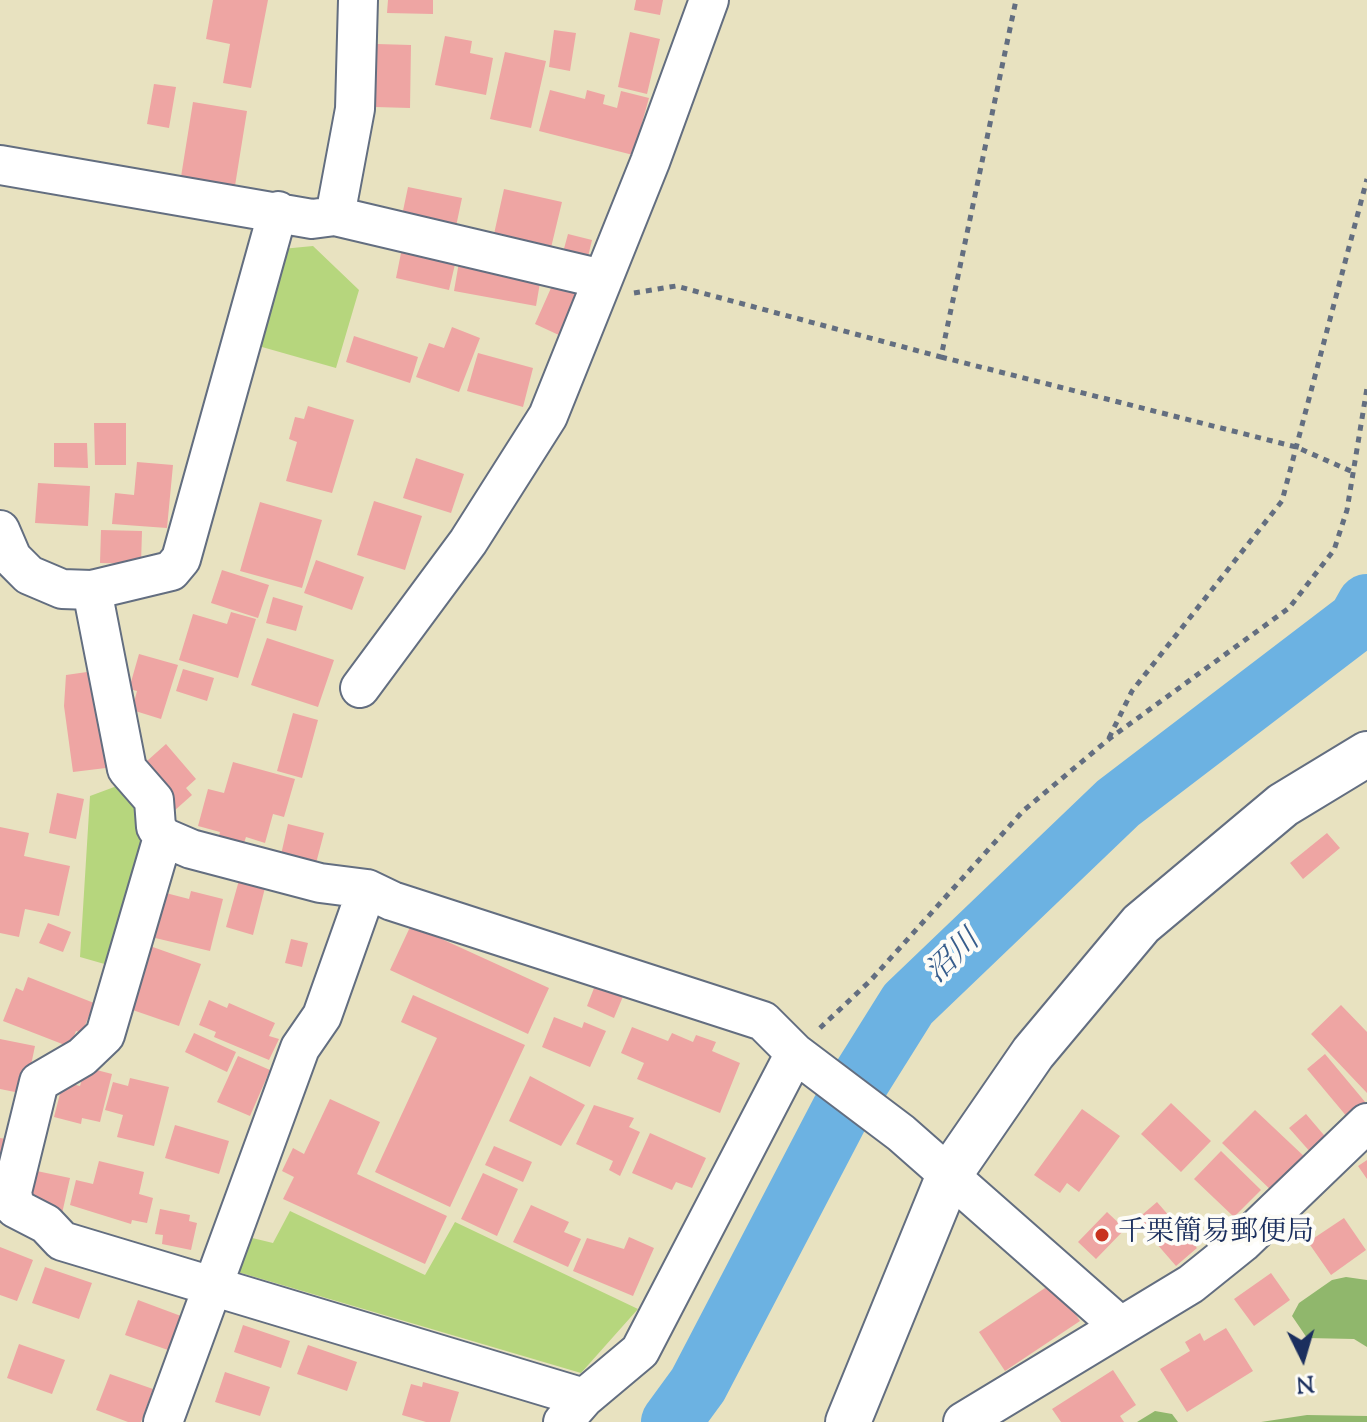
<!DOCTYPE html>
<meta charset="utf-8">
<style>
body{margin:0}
#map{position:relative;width:1367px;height:1422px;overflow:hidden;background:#e8e2c0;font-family:"Sorts Mill Goudy",serif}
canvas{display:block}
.north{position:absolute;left:1263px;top:1318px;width:80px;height:80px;-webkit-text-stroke:6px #fdfcf7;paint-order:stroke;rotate:175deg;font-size:22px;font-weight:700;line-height:32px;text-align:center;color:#1b2f5e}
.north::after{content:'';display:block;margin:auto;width:28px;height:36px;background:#1b2f5e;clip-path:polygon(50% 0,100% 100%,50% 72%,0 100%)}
</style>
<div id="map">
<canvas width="1367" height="1422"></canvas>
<div class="north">N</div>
</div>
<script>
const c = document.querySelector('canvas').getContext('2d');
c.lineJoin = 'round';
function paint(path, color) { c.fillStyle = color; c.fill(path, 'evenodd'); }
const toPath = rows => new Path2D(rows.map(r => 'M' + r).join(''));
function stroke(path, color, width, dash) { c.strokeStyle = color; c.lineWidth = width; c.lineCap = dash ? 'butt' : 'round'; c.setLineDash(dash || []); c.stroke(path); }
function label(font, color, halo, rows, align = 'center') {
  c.font = font + ' "Sorts Mill Goudy","Noto Serif JP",serif'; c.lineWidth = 8; c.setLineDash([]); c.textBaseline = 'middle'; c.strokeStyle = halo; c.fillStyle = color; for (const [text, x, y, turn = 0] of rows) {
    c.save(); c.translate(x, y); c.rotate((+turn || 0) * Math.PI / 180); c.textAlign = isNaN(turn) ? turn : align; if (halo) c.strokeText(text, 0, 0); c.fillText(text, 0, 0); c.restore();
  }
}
paint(toPath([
 [313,246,359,290,336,368,255,345,282,249],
 [125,783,140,798,151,849,115,967,80,957,90,796],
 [290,1211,425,1275,455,1222,638,1309,581,1373,238,1272,244,1236,273,1243]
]), '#b6d67d');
paint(toPath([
 [1346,1277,1367,1280,1367,1347,1354,1339,1307,1338,1292,1316,1299,1303,1332,1280],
 [1155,1411,1172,1414,1178,1422,1137,1422],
 [1307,1415,1367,1416,1367,1422,1261,1422]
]), '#90b76c');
stroke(toPath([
 [671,1422,698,1385,841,1111,908,1004,1118,803,1358,620,1367,604]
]), '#6cb2e2', 60);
paint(toPath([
 [213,0,268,0,251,88,223,83,230,44,206,39],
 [388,0,433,0,433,14,387,13],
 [636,0,663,0,660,15,634,10],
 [554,30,576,33,570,71,549,67],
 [630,32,660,39,647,94,618,87],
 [445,36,472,41,470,53,493,58,486,95,435,85],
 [377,44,411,45,410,108,375,107],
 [505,52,546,61,531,128,490,119],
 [154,84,176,87,169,128,147,124],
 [550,90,585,99,587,90,605,95,603,104,617,108,621,91,649,98,633,155,539,131],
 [193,102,247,111,234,192,180,183],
 [408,187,462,198,454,236,400,225],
 [504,189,562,202,549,256,492,243],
 [568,234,592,240,587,261,562,256],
 [402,248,456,260,449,290,396,278],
 [459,262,541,277,536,306,454,291],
 [555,279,582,292,561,336,535,324],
 [452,327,480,338,459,392,416,377,429,343,444,348],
 [354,336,418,357,410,383,346,362],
 [478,353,533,368,523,407,467,391],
 [308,406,354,420,332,493,286,481,297,442,289,439,295,417,304,419],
 [94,423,126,423,126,465,95,465],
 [54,443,87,443,88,468,54,467],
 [416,458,464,474,451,513,403,498],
 [137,462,173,465,167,528,112,524,115,493,134,495],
 [38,483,90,486,88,526,35,523],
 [374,501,422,516,405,570,357,555],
 [260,502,322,520,302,588,240,571],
 [101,530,142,531,141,564,100,563],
 [316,560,364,577,352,610,304,593],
 [222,570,269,585,258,618,211,603],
 [273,597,303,606,296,631,266,623],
 [231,612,256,619,238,678,179,660,193,614,227,624],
 [267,638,334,660,318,707,251,685],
 [139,654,178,665,161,719,132,710,137,691,129,689],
 [183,669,214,678,207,701,176,691],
 [101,670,114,767,73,772,64,706,66,675],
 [293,713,318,720,302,778,277,771],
 [166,744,196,779,186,788,192,795,174,811,138,769],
 [233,762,295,779,284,817,273,814,265,843,246,837,242,849,217,843,220,832,198,826,208,789,224,793],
 [57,793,84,799,76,839,49,833],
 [288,824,324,833,315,867,280,859],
 [0,827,29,833,24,856,70,866,59,916,25,909,19,937,0,933],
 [1327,833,1340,848,1303,879,1290,863],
 [241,873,267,880,253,935,226,927],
 [191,891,223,899,210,951,151,937,162,892,189,899],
 [48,923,71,932,63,952,39,943],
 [411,925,549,988,528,1034,390,970],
 [291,939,308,943,302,967,285,963],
 [147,945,201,964,179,1026,124,1007],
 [28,977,94,1003,82,1033,76,1031,70,1047,3,1021,16,988,23,991],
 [596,983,624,994,614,1018,587,1006],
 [413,995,525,1045,450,1207,375,1172,437,1038,401,1022],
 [209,1000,227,1008,229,1003,275,1023,269,1036,279,1039,269,1060,214,1037,216,1032,199,1025],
 [1341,1005,1367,1032,1367,1093,1311,1034],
 [554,1017,582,1028,584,1022,606,1031,590,1067,542,1047],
 [632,1027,668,1041,672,1033,693,1042,696,1035,716,1042,712,1051,740,1063,720,1113,637,1079,644,1063,621,1053],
 [194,1033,236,1052,227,1072,185,1052],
 [0,1039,35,1046,25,1094,0,1089],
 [1325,1054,1366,1103,1348,1118,1307,1069],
 [238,1056,270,1070,250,1116,217,1102],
 [85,1067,112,1074,100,1122,82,1118,81,1124,54,1117,63,1082,80,1086],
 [530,1076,585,1105,561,1146,509,1121],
 [130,1078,169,1087,154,1146,117,1137,123,1115,105,1110,113,1082,128,1086],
 [330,1099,380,1122,357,1174,447,1216,425,1264,283,1199,294,1177,282,1171,293,1148,304,1154],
 [1171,1103,1211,1141,1181,1172,1141,1134],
 [594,1105,634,1118,629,1127,640,1132,620,1176,609,1170,613,1161,576,1144],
 [1082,1109,1120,1136,1079,1192,1067,1183,1060,1193,1034,1175],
 [1255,1110,1308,1160,1275,1194,1222,1143],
 [1306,1114,1329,1141,1312,1154,1289,1128],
 [175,1125,229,1141,219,1174,165,1158],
 [650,1133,706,1158,692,1188,676,1182,672,1190,632,1173],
 [0,1138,13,1140,0,1175],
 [494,1146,532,1162,523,1182,485,1165],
 [1221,1151,1261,1190,1234,1217,1194,1179],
 [1367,1160,1367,1179,1358,1166],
 [99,1161,144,1172,139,1194,153,1198,147,1223,132,1220,131,1224,70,1205,76,1180,93,1184],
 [32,1170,70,1178,61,1218,26,1202],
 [483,1173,518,1189,497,1236,461,1219],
 [1157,1202,1197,1248,1176,1266,1136,1220],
 [531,1205,569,1222,564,1232,581,1239,568,1267,513,1242],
 [160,1209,190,1215,189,1221,197,1223,191,1250,162,1244,163,1235,155,1234],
 [1107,1212,1125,1229,1096,1259,1078,1242],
 [1344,1218,1366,1250,1331,1275,1308,1242],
 [629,1237,654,1248,633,1296,573,1271,587,1238,624,1249],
 [0,1247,33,1260,17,1301,0,1295],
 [45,1267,92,1283,79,1319,32,1303],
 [1271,1273,1290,1300,1254,1326,1234,1299],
 [1054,1282,1080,1321,1005,1371,979,1332],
 [138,1300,181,1316,168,1350,125,1335],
 [243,1325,290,1341,281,1368,234,1352],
 [1226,1328,1253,1371,1187,1412,1160,1369,1190,1351,1185,1342,1200,1333,1204,1341],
 [19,1344,65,1360,52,1394,7,1378],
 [308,1345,357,1362,347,1391,297,1374],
 [1113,1370,1136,1405,1120,1416,1124,1422,1061,1422,1052,1409],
 [225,1372,270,1387,260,1416,215,1402],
 [110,1374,153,1389,141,1422,128,1422,96,1410],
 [423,1382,459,1392,450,1422,426,1422,402,1415,411,1384,422,1387]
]), '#eea5a3');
const minor = toPath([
 [0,165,312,219,335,216,355,109,358,0],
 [278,211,181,559,171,571,92,590,127,769,154,800,156,827,163,837,191,849,320,883,367,889,392,901,763,1021,795,1053,901,1133,1119,1325],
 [335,216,602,279],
 [0,530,12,558,29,575,62,589,92,590],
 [360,688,468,542,548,416,650,162,709,0],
 [163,837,105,1035,82,1057,39,1082,12,1192,15,1208,46,1224,62,1241,584,1398],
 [163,1422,300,1048,322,1016,367,889],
 [563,1422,584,1398,640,1351,795,1053],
 [963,1422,1191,1284,1242,1243,1367,1123]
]);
const tertiary = toPath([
 [848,1422,949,1175,1033,1053,1141,924,1283,805,1367,754]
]);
stroke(minor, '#636e80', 42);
stroke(tertiary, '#636e80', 48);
stroke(toPath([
 [634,293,676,286,941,357,1016,0],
 [941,357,1296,447,1353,472],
 [1109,738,1132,691,1282,501,1367,179],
 [820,1028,870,981,1023,811,1109,739,1289,608,1334,550,1347,510,1367,388]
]), '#636e80', 5, [6, 6]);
stroke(minor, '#fff', 38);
stroke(tertiary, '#fff', 44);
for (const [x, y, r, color] of [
 [1102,1235,8,"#c8321e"]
]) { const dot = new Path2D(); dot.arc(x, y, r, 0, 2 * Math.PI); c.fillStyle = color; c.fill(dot); stroke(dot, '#fdfcf7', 3); }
label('28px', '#1b2f5e', '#fdfcf7', [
 ["千栗簡易郵便局",1118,1235]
], 'left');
label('italic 30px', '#375d8c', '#fdfcf7', [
 ["沼川",955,959,-44]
]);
</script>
